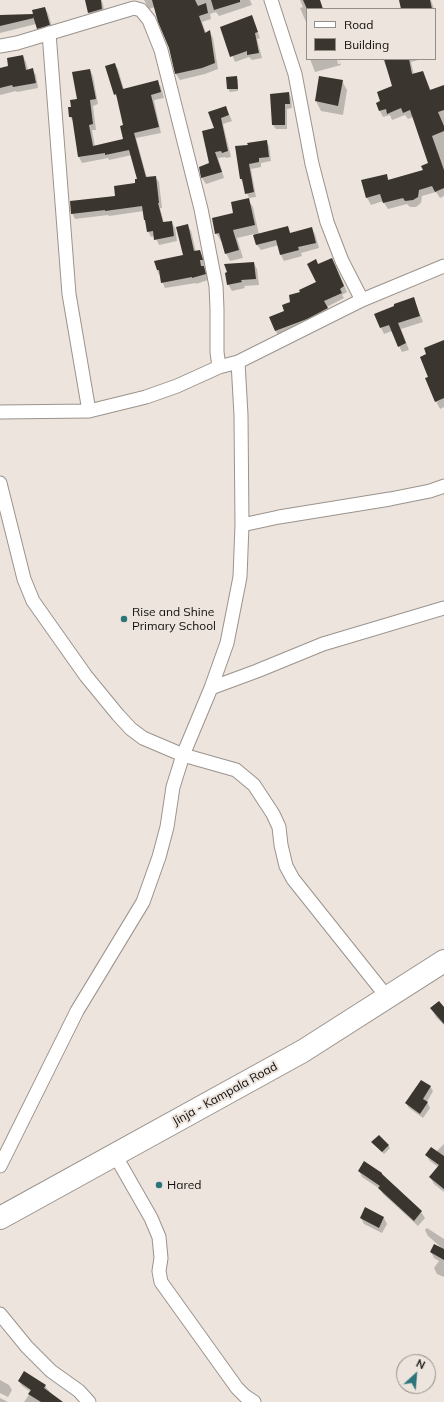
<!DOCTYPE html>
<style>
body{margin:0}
#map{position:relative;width:444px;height:1402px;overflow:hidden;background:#ece4dd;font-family:Mulish,sans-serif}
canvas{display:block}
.legend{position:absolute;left:306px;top:8px;width:130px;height:52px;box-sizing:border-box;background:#ece4dd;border:1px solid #948e89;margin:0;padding:5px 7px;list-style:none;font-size:12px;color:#110e0c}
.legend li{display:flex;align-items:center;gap:8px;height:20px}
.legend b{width:20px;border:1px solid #948e89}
.north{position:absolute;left:396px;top:1354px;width:40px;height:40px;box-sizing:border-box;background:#ece4dd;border:1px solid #948e89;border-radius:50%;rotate:26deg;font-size:11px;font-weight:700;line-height:16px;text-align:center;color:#110e0c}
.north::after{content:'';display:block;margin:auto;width:14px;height:18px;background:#2b747a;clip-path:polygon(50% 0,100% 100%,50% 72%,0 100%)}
</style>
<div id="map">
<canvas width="444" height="1402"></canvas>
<ul class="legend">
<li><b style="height:5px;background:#fff"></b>Road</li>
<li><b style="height:11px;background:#3b352f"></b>Building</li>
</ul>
<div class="north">N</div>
</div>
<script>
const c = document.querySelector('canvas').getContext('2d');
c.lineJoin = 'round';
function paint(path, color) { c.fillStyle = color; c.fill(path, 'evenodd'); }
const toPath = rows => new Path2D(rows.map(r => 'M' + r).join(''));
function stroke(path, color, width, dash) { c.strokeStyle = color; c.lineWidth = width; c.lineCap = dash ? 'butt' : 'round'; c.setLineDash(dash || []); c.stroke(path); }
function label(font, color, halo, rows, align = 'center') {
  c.font = font + ' Mulish,sans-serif'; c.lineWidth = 4; c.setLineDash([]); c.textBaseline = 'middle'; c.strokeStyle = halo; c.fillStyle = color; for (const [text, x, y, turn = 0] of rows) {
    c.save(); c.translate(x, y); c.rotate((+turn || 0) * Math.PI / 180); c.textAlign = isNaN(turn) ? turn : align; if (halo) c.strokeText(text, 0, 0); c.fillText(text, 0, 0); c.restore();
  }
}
paint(toPath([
 [86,0,101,0,103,4,105,15,92,19,89,13],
 [144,0,250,0,252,5,219,16,216,12,210,14,211,19,202,22,206,33,210,32,213,38,218,69,205,74,180,80,176,74,170,48,155,7,149,9],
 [300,0,319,0,323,9,307,9,306,22,300,8,303,7],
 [404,0,431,0,434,9,402,9],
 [45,8,48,13,53,30,41,34,36,24,0,33,0,18,34,15],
 [252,16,260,38,257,39,262,58,252,60,249,57,235,62,221,28],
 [23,56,26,62,28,70,32,69,36,75,38,88,17,92,16,91,0,95,0,69,9,66],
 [310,59,337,59,338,64,340,64,339,59,341,65,315,72],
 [383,59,422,59,411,62,414,75,423,72,431,91,444,86,444,196,440,198,436,192,422,196,421,203,416,207,410,207,407,204,388,209,383,201,371,205,367,198,362,181,386,175,389,180,424,170,430,164,413,117,408,119,405,115,392,120,390,115,383,117,380,111,377,103,382,102,394,87],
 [114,64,118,69,124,90,157,81,161,87,164,98,154,100,161,133,136,138,147,178,155,177,159,182,162,208,160,208,164,223,171,222,175,228,177,241,159,245,155,236,151,237,148,231,144,211,109,216,108,215,75,219,72,213,116,197,136,184,138,180,132,155,109,160,108,158,82,163,79,157,74,122,70,117,72,108,78,100,90,70,93,76,98,104,93,106,96,130,92,130,95,147,124,140,125,126,118,99,115,94],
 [227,77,236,77,238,80,238,91,230,92,228,89],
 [320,77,342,81,347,90,343,115,321,111,316,101],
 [289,93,291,98,292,108,287,109,287,129,276,129,273,125],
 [226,107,232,121,223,124,231,157,226,158,225,157,218,158,224,178,206,184,202,178,200,167,210,164,215,129],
 [266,141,269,146,271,161,261,163,261,167,251,169,256,197,249,198,241,179,236,147],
 [248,200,253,207,259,235,287,227,291,234,312,229,315,234,319,248,301,253,302,256,284,261,281,255,279,245,261,250,257,245,254,234,237,238,243,258,230,261,226,253,222,241,221,241,216,233],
 [187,225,191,231,196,252,200,251,203,257,206,266,203,267,207,273,208,280,196,284,196,283,165,288,157,270,184,256],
 [254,263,257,269,259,285,244,286,245,288,232,291,228,284],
 [335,264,347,292,342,295,344,298,327,307,330,314,279,336,275,330,292,302,302,293,318,283,318,265],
 [413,298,423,322,401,329,409,350,402,352,392,331,384,334,375,315],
 [444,346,444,407,440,409,436,401,429,377],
 [432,1009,444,1009,444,1025,436,1017],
 [430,1086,433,1091,427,1102,430,1108,423,1118,409,1108,406,1103],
 [373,1143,388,1145,390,1148,384,1154],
 [444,1144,444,1192,434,1184,430,1177,438,1167,430,1161,426,1155,436,1152],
 [359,1171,384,1177,421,1212,425,1218,418,1226,383,1194,380,1189,362,1177],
 [366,1208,384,1218,387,1224,382,1233,364,1224,361,1218],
 [427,1228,444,1239,444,1277,437,1274,434,1268,439,1261,434,1258,431,1252,435,1245,442,1248,428,1236,425,1230],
 [0,1380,9,1385,12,1390,8,1397,0,1393],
 [19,1381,45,1386,58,1402,24,1402,31,1392,22,1386],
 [0,1398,8,1402,0,1402]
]), '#0003');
paint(toPath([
 [85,0,101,0,102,9,88,13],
 [152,0,195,0,198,6,206,3,208,13,199,16,205,33,210,30,215,63,202,68,175,74,169,48,158,22],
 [211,0,240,0,240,2,214,10],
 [303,0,320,0,323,9,307,9],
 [399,0,430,0,432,9,401,9],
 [45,7,50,25,37,29,33,16,34,18,0,26,0,15,33,14,32,10],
 [252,15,258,32,255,33,259,53,247,55,247,51,230,57,220,27],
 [23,55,26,70,33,68,36,83,13,87,12,85,0,88,0,68,8,66,7,58],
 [384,59,409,59,412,74,423,71,430,90,444,85,444,110,438,112,444,126,444,131,432,136,444,170,444,188,435,192,432,186,419,190,418,197,413,200,405,201,403,198,383,203,380,194,366,198,361,180,387,174,388,180,423,170,421,166,428,163,410,110,403,113,401,108,387,114,386,109,379,111,376,103,380,101,377,92,392,86],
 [115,63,123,89,158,80,161,92,151,95,159,127,134,133,146,177,156,176,159,203,158,203,163,222,172,221,174,236,154,240,153,231,147,232,145,220,144,220,142,206,105,211,105,210,71,214,70,201,115,196,114,186,135,183,135,179,137,179,129,150,105,155,105,153,78,157,72,117,69,117,68,107,71,107,70,100,77,99,72,72,90,69,96,99,90,100,93,124,89,125,93,146,123,139,120,126,123,125,116,94,114,95,105,66],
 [237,76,238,89,227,89,226,77],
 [319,76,343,80,338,106,315,101],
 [289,92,290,104,285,104,285,125,272,125,270,94],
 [226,106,229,115,221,118,228,151,222,153,221,151,215,152,222,172,201,178,199,167,209,163,202,131,214,128,208,112],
 [267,140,269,157,259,158,259,162,249,164,254,192,245,194,242,179,240,179,235,146,248,145,247,143],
 [249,198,255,225,233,230,239,250,225,254,219,233,215,234,212,218,233,213,231,202],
 [188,224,194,251,200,250,203,260,200,260,201,266,204,266,206,274,192,278,192,277,161,283,159,270,157,270,154,261,183,255,176,227],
 [288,226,290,233,312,227,316,243,298,247,299,250,280,255,276,240,256,245,253,235],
 [332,258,344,286,340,289,342,293,324,301,328,308,307,319,275,331,269,317,284,311,282,305,290,302,289,295,300,292,299,290,316,282,307,264,316,259,318,264],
 [254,262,256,279,241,280,242,282,227,285,225,273,227,272,224,264],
 [414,297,420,316,398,323,406,343,398,347,389,325,380,328,374,314,394,306,394,304],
 [444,340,444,398,435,402,425,378,428,377,420,357,426,354,424,348],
 [439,1001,444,1007,444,1024,430,1008],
 [421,1080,431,1086,423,1099,428,1102,420,1114,405,1103],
 [379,1135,389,1145,382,1152,371,1142],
 [431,1147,444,1156,444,1189,429,1177,439,1165,425,1155],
 [364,1161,382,1173,382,1174,422,1211,414,1221,378,1188,380,1186,358,1171],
 [365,1207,384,1217,379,1228,360,1218],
 [434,1244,444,1249,444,1260,430,1252],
 [24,1371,46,1385,44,1388,63,1402,41,1402,28,1394,31,1390,18,1381]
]), '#3b352f');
const minor = toPath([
 [271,0,295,74,312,164,327,222,342,261,362,300],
 [49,33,69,294,89,411],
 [0,46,17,43,134,8,141,10,149,20,161,50,201,209,216,286,217,309,217,352,219,367],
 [0,412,89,411,146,397,177,386,219,367,238,362,362,300,444,266],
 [0,483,24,579,33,601,86,676,118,715,131,729,143,738,183,755,236,770,254,785,273,814,279,827,281,845,286,866,293,879,387,997],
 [242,525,279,517,390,499,430,491,444,486],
 [211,688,257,671,323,644,444,608],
 [115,1155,151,1218,159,1237,161,1258,159,1271,161,1282,237,1388,245,1396,254,1402],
 [0,1166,77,1011,143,902,159,857,167,827,173,787,183,755,211,688,227,643,240,577,242,525,241,415,238,362],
 [0,1314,27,1347,51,1371,79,1391,89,1402]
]);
const trunk = toPath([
 [0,1218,303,1051,444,961]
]);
stroke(minor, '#9b938d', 15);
stroke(trunk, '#9b938d', 24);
stroke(minor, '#fff', 13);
stroke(trunk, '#fff', 22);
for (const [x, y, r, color] of [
 [124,619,4,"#2b747a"],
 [159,1185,4,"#2b747a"]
]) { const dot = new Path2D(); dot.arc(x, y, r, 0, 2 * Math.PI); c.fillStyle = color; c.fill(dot); stroke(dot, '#ece4dd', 1.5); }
label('12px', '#110e0c', '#ece4dd', [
 ["Rise and Shine",132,612],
 ["Primary School",132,626],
 ["Hared",167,1185]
], 'left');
label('12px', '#110e0c', '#ece4dd', [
 ["Jinja - Kampala Road",225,1094,-29]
]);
</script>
